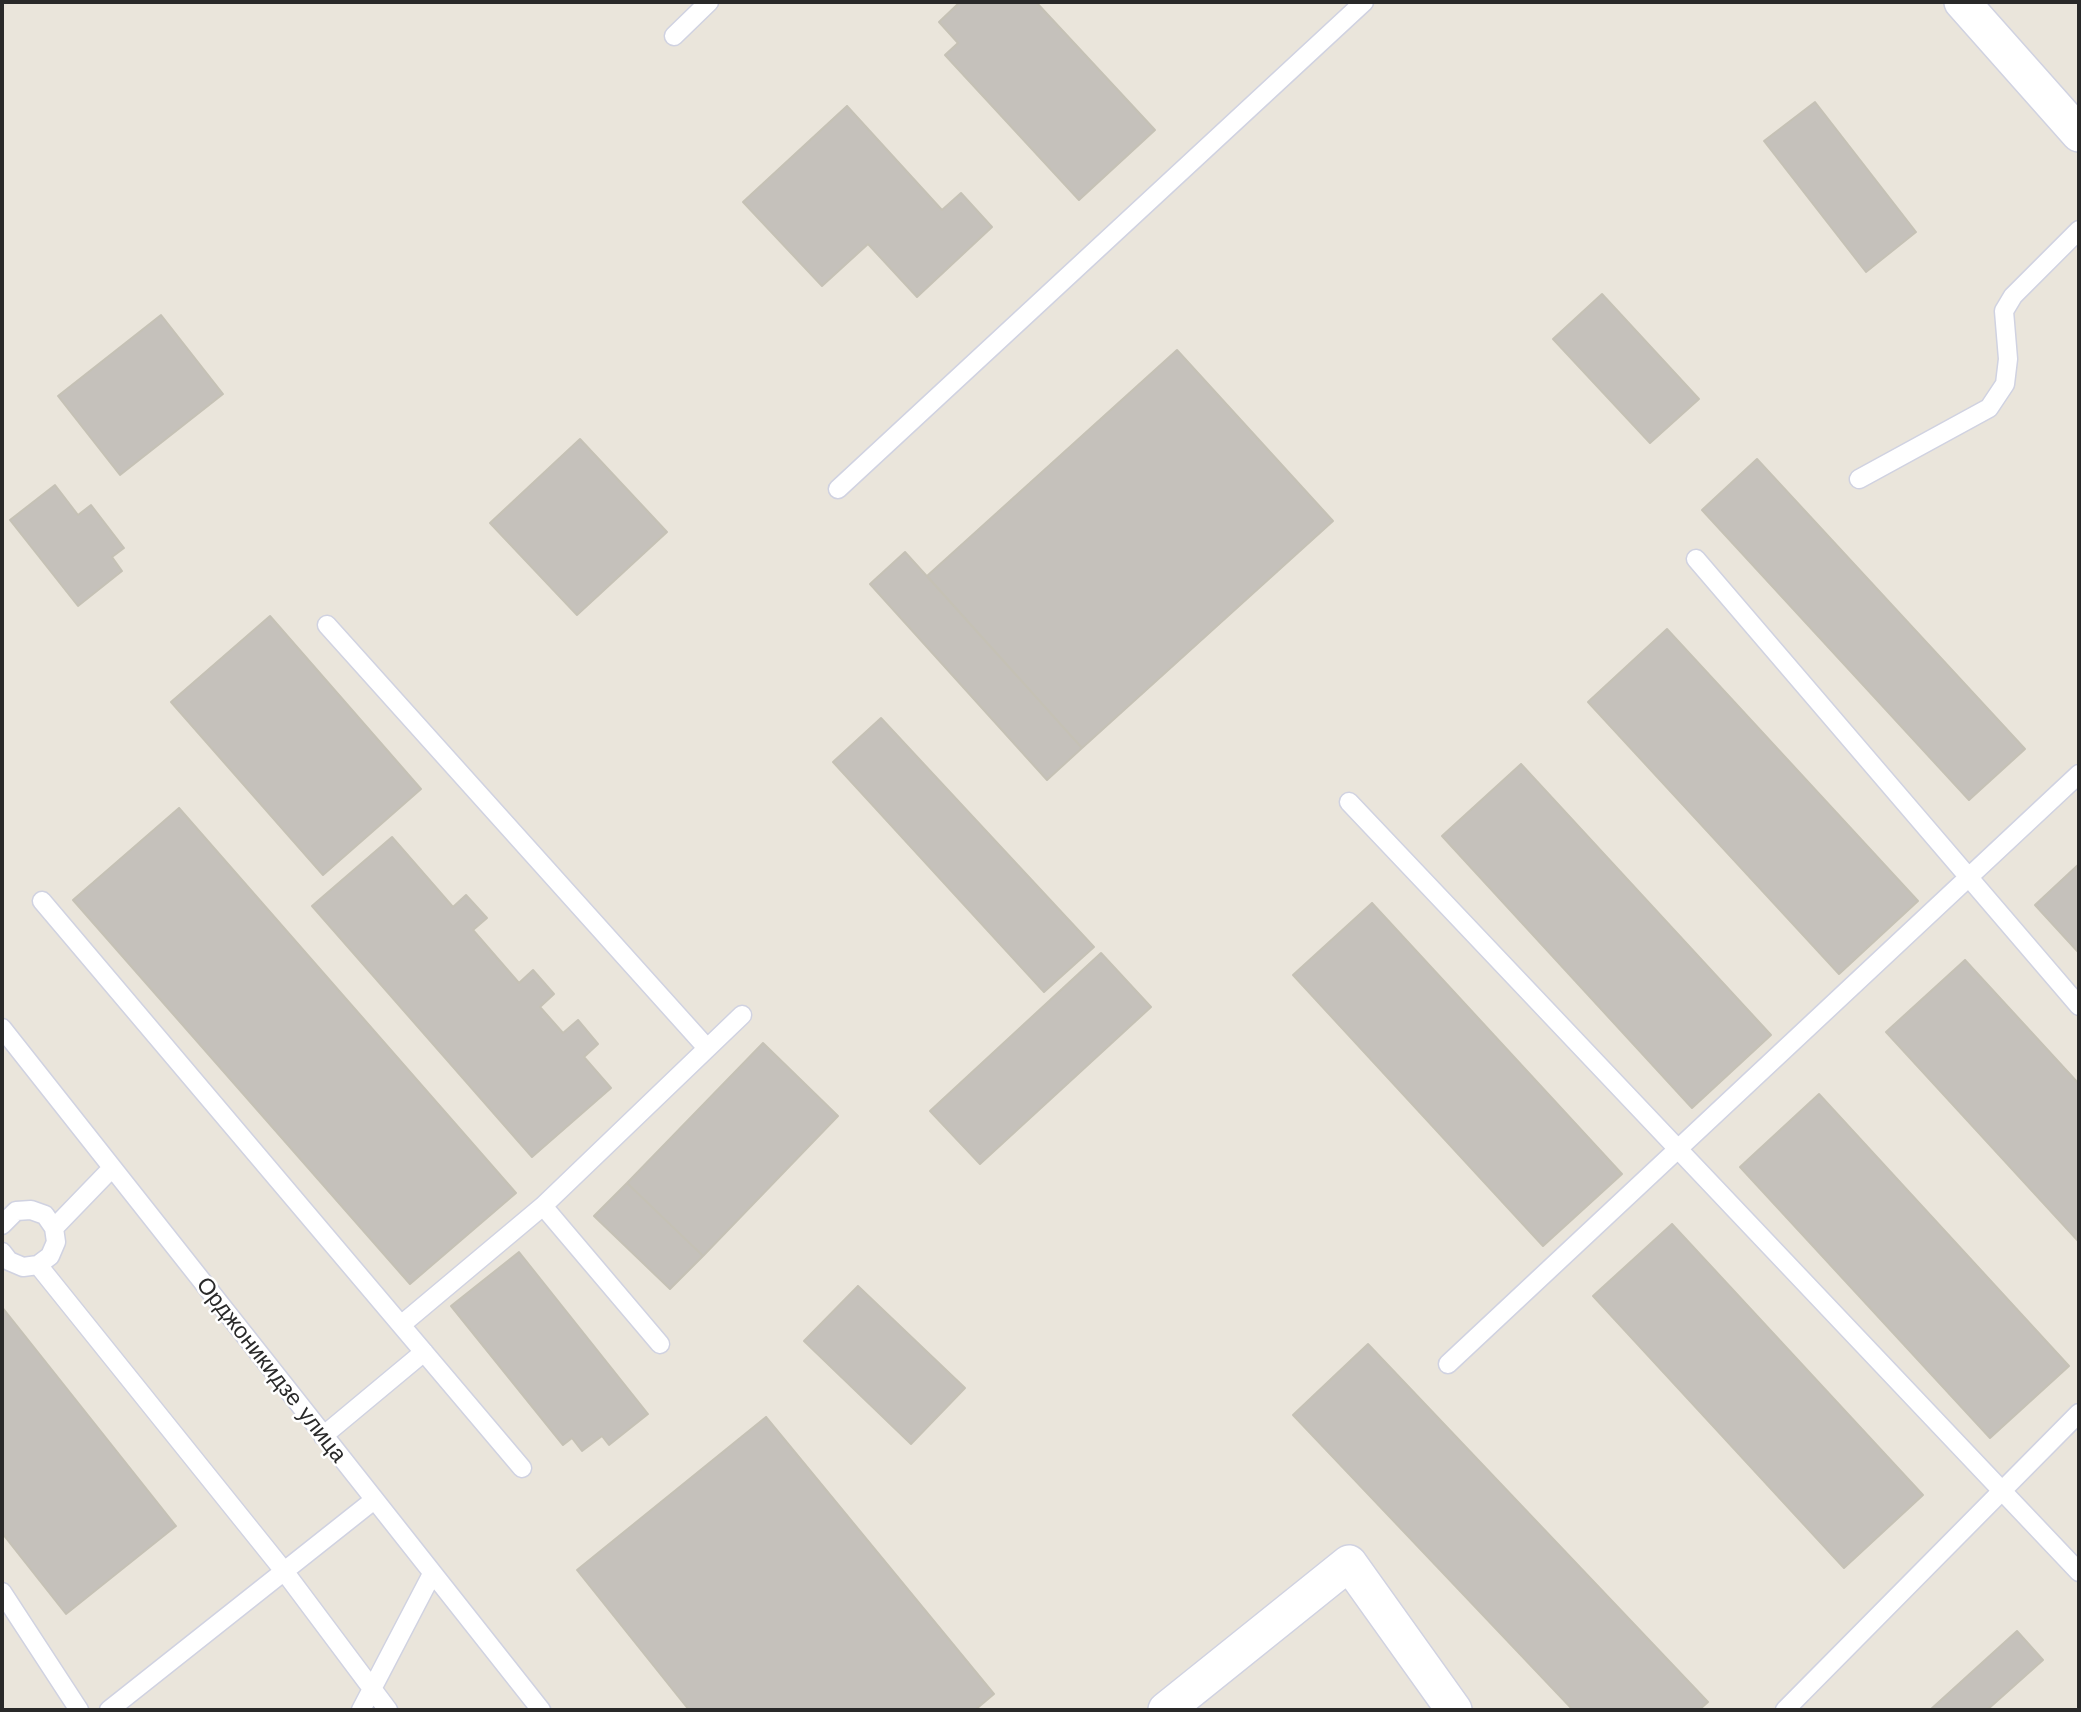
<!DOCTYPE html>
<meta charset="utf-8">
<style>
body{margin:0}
#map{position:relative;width:2081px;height:1712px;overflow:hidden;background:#eae5db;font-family:"Work Sans",sans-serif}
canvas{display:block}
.frame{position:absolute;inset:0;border:4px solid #292929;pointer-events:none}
</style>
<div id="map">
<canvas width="2081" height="1712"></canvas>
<div class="frame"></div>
</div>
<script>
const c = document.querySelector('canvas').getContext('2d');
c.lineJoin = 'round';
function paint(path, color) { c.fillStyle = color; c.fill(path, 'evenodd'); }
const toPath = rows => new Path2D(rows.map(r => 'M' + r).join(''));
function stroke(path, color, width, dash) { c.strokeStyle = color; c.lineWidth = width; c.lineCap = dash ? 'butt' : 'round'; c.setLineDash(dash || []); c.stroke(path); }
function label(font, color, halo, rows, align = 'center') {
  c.font = font + ' "Work Sans",sans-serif'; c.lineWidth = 5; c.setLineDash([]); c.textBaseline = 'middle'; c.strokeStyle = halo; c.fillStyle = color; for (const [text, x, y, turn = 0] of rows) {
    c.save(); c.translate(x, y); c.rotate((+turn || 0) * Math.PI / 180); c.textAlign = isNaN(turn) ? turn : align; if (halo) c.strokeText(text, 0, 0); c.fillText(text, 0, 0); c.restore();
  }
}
const building = toPath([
 [960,2,1036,2,1155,130,1079,200,945,55,958,43,939,22,960,2],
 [1815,102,1916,232,1866,272,1764,141,1815,102],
 [847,106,942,210,961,193,992,227,917,297,868,244,822,286,743,202,847,106],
 [1602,294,1699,399,1650,443,1553,339,1602,294],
 [161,315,223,394,120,475,58,396,161,315],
 [1177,350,1333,521,1082,748,927,576,1177,350],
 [580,439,667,532,577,615,490,523,580,439],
 [1757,459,2025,749,1969,800,1702,510,1757,459],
 [55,485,78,515,91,505,124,548,112,557,122,571,78,606,10,520,55,485],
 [905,552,1082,748,1047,780,870,584,905,552],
 [270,616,421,789,323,875,171,702,270,616],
 [1667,629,1918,901,1839,974,1588,702,1667,629],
 [881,718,1094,947,1044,992,833,762,881,718],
 [1521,764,1771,1035,1692,1108,1442,836,1521,764],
 [179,808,516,1193,410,1284,73,900,179,808],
 [392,837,453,907,466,895,487,918,473,930,519,983,533,970,554,994,540,1007,563,1033,578,1020,598,1044,584,1057,611,1088,532,1157,312,906,392,837],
 [2079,864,2079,953,2035,905,2079,864],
 [1372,903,1622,1174,1543,1246,1293,975,1372,903],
 [1101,953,1151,1007,980,1164,930,1111,1101,953],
 [1965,960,2079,1084,2079,1242,1886,1032,1965,960],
 [763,1043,838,1116,703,1256,627,1183,763,1043],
 [1819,1094,2069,1366,1990,1438,1740,1167,1819,1094],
 [627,1183,703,1256,670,1289,594,1216,627,1183],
 [1672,1224,1923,1495,1844,1568,1593,1296,1672,1224],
 [519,1252,648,1414,609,1445,602,1436,582,1451,572,1438,563,1445,451,1306,519,1252],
 [858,1286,965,1388,911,1444,804,1341,858,1286],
 [2,1307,176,1526,66,1614,2,1533,2,1307],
 [1368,1344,1708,1702,1699,1710,1573,1710,1293,1415,1368,1344],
 [766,1417,994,1694,975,1710,689,1710,577,1570,766,1417],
 [2017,1631,2043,1660,1987,1710,1930,1710,2017,1631]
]);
paint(building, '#c5c1bb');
stroke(building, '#c5c1b5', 2);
const service = toPath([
 [674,36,709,2],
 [1859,479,1989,408,2005,384,2008,359,2004,311,2013,296,2079,230],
 [838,489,1364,2],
 [1696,559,2079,1006],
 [327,625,707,1048],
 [1349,802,2079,1572],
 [42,901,522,1468],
 [2,1028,541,1710],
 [543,1206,660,1344],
 [2,1225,16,1211,31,1210,45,1215,54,1228,56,1242,50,1256,38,1265,23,1267,9,1261,2,1252],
 [54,1228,112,1168],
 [38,1265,284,1571,388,1710],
 [401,1325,543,1206,742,1015],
 [1448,1364,2079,774],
 [323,1436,424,1352],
 [2,1592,79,1710],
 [109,1710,374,1500],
 [361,1710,432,1574],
 [1785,1710,2079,1413]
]);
const minor = toPath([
 [1962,2,2079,134],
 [1166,1710,1349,1563,1454,1710]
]);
stroke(service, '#d0d2e1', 21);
stroke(minor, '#d0d2e1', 38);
stroke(service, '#fff', 18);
stroke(minor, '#fff', 35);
label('23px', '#292929', '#fff', [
 ["Орджоникидзе улица",271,1370,52]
]);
</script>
